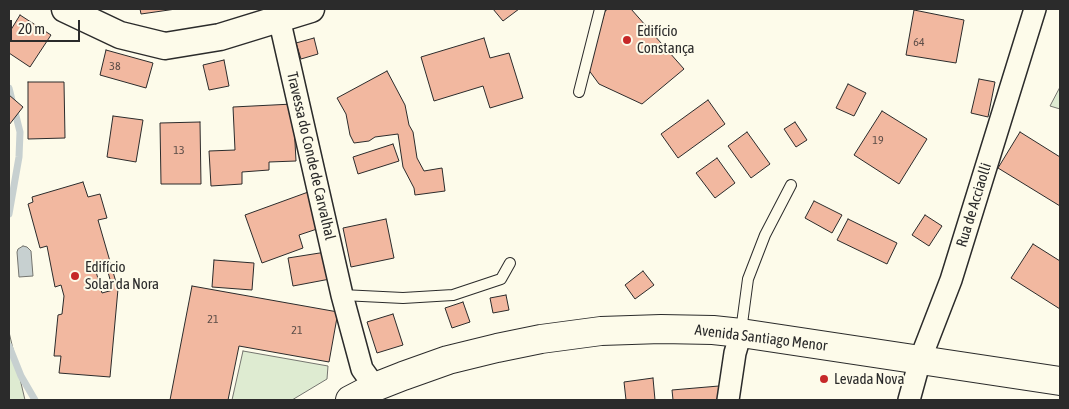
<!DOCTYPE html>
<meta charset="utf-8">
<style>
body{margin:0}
#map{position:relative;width:1069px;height:409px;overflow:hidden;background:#fdfbea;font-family:"Asap Condensed",sans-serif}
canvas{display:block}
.frame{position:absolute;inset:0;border:10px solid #2b2b2b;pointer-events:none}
.scale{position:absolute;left:10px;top:20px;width:70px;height:22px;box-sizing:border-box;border:2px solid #2b2b2b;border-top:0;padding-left:6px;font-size:15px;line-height:18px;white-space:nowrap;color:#2b2b2b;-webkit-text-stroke:4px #fdfbea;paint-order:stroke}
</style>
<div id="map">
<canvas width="1069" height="409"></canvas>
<div class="frame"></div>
<div class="scale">20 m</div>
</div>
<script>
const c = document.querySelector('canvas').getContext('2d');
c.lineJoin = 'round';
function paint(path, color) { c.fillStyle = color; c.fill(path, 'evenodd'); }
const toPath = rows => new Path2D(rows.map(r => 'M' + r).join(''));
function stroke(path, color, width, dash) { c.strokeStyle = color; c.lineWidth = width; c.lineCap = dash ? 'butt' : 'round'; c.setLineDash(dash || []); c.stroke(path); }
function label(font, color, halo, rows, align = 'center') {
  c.font = font + ' "Asap Condensed",sans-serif'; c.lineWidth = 4; c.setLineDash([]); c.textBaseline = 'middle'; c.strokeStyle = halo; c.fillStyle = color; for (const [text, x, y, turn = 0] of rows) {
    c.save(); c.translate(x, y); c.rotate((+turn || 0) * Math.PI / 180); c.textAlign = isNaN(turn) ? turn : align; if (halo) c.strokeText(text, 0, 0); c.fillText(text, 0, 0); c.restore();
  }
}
const green = toPath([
 [1060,87,1060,109,1050,106,1060,87],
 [9,332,25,400,9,400,9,332],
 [243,351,328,366,327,379,292,400,232,400,243,351]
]);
paint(green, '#deebd1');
stroke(green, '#74746e', 1);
const water = toPath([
 [23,246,27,247,31,251,33,276,19,277,17,252,18,249,23,246]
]);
paint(water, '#c7d0d0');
stroke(water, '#74746e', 1);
stroke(toPath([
 [9,88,20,132,19,157,9,214],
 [9,346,21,376,35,400]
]), '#c7d0d0', 7);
const building = toPath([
 [140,9,176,9,141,14,140,9],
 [493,9,519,9,503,21,493,9],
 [608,9,631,9,684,69,642,104,599,84,588,69,605,11,608,9],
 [914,10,964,20,956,63,906,55,914,10],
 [20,15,51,35,30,67,9,53,9,33,20,15],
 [314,38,318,54,301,59,296,43,314,38],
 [484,38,490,58,509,53,523,98,490,108,483,86,434,101,421,57,484,38],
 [106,50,153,63,146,88,100,75,106,50],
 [224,60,229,86,209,90,203,65,224,60],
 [387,71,405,105,409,125,413,132,417,158,424,171,442,168,445,191,415,195,414,188,403,167,398,134,375,137,369,141,354,143,350,135,346,114,337,98,387,71],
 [979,79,995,82,988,117,971,113,979,79],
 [28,82,64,82,65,138,28,139,28,82],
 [848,84,866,93,854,116,836,108,848,84],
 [9,95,23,107,9,125,9,95],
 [708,100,725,124,678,158,661,134,708,100],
 [293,104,296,161,269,162,269,170,242,172,242,184,211,186,209,151,235,150,233,107,293,104],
 [882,111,927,139,899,184,854,155,882,111],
 [113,116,143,120,136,162,107,157,113,116],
 [200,122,201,184,161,184,160,123,200,122],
 [795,122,807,140,796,147,784,129,795,122],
 [747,132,770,164,751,178,728,146,747,132],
 [1020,132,1060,157,1060,206,998,168,1020,132],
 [393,144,399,161,358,174,353,157,393,144],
 [717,158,735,183,715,198,696,173,717,158],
 [83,182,88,197,100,194,107,218,98,220,118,289,110,377,59,373,61,356,54,356,58,315,62,314,64,296,61,285,55,287,47,246,40,248,28,204,33,202,32,197,83,182],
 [106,265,113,290,102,293,95,268,106,265],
 [311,191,323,227,299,235,303,248,262,263,245,215,311,191],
 [814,201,842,215,832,233,805,218,814,201],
 [925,215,942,226,929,246,912,235,925,215],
 [386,219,394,258,351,267,343,228,386,219],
 [848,219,897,243,887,264,837,240,848,219],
 [1033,244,1060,261,1060,309,1011,278,1033,244],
 [326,252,330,279,293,286,288,258,326,252],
 [214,260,254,263,252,290,212,287,214,260],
 [643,271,654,285,635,299,625,285,643,271],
 [192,286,338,312,329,362,239,346,228,400,170,400,192,286],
 [506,295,509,310,493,313,490,298,506,295],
 [463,302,470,322,452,328,445,308,463,302],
 [393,314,403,345,377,353,367,322,393,314],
 [653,378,655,400,626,400,624,382,653,378],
 [719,386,720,400,673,400,672,390,719,386]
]);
paint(building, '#f2b8a0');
stroke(building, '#2b2b2b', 1);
const service = toPath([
 [579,92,600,9],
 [342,295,403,298,453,295,501,279,510,263],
 [741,331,748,279,765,235,791,185]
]);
const minor = toPath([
 [279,18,342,295,362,369,375,387],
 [728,400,735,353,741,333],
 [909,400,920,360,951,280,1035,9]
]);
const tertiary = toPath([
 [65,9,120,35,165,46,220,37,311,9]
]);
const secondary = toPath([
 [350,400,375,387,403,376,448,360,497,348,541,339,601,331,661,329,713,330,741,333,1060,381]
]);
stroke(service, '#2b2b2b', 12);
stroke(minor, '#2b2b2b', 24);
stroke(tertiary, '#2b2b2b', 29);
stroke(secondary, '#2b2b2b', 30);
stroke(service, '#fdfbea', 10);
stroke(minor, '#fdfbea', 21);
stroke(tertiary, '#fdfbea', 26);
stroke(secondary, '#fdfbea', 28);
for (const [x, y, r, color] of [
 [627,40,5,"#c62828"],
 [75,276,5,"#c62828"],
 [824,379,5,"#c62828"]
]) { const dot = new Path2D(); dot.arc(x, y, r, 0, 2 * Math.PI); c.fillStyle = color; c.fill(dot); stroke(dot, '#fdfbea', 2); }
label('12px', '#5d4e48', null, [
 ["64",919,42],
 ["38",115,66],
 ["19",878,140],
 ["13",179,150],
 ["21",213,319],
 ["21",297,330]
]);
label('15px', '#2b2b2b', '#fdfbea', [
 ["Edifício",637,31],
 ["Constança",637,48],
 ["Edifício",85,267],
 ["Solar da Nora",85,284],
 ["Levada Nova",834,379]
], 'left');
label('15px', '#2b2b2b', '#fdfbea', [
 ["Travessa do Conde de Carvalhal",311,156,77],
 ["Rua de Acciaolli",974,205,-73],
 ["Avenida Santiago Menor",761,338,7]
]);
</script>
